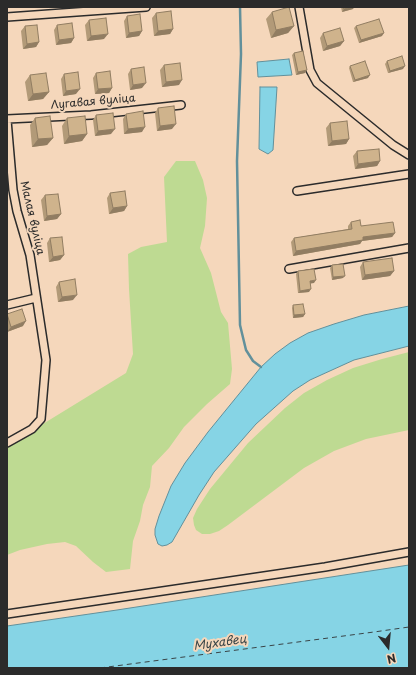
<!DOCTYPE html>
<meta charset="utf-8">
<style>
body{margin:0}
#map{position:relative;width:416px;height:675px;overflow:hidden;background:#f5d7bb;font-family:"Playpen Sans",sans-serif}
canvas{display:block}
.frame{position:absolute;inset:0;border:8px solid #2b2b2b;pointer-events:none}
.north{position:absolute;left:368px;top:627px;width:40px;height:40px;-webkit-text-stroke:3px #f5d7bb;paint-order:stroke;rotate:164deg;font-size:11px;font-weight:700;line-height:16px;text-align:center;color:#2b2b2b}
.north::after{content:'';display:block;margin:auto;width:14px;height:18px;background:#2b2b2b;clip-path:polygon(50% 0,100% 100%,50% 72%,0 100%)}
</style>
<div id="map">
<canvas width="416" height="675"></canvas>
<div class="frame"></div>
<div class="north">N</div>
</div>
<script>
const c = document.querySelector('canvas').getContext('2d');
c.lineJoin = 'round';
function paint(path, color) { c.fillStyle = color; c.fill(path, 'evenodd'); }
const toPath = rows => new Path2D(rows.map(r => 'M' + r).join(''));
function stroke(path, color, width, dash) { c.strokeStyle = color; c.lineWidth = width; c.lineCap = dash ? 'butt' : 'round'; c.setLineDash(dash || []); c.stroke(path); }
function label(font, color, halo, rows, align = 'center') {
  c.font = font + ' "Playpen Sans",sans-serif'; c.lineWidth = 4; c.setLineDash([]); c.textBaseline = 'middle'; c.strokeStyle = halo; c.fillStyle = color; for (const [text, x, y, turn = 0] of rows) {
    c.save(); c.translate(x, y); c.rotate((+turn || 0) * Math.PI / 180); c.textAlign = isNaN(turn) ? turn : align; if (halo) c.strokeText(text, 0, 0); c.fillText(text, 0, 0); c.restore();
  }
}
paint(toPath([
 [176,161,195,161,203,180,207,198,205,226,200,248,211,273,221,312,228,323,232,369,230,384,207,404,184,427,169,448,152,466,150,487,143,505,140,521,133,541,130,569,106,572,93,562,76,546,65,542,47,544,20,550,7,555,7,446,126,373,133,354,129,289,128,254,141,247,167,242,164,177],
 [409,352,409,430,366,439,334,451,304,468,228,525,219,531,210,534,202,534,196,530,194,525,193,518,197,509,210,489,248,443,285,408,304,393,327,380,353,368,382,359]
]), '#beda92');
const water = toPath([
 [289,59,292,75,258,77,257,62,289,59],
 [260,87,277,87,273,150,268,154,259,149,260,87],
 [409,306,409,346,354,360,310,380,293,391,256,424,214,472,199,495,172,542,167,545,162,546,158,544,155,535,155,529,159,516,171,486,185,463,208,432,261,367,275,354,290,343,308,333,334,324,364,315,409,306],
 [409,565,409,668,7,668,7,626,117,610,409,565]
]);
paint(water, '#86d4e5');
stroke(water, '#62909b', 1);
stroke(toPath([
 [240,7,241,54,237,161,240,325,246,350,253,361,261,367]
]), '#62909b', 2.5);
stroke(toPath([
 [100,668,374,632,409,627]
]), '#394447', 1, [5, 4]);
const street = toPath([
 [299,7,310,70,317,83,393,145,409,155],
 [7,17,146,7],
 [7,119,91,115,181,105],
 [7,120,13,190,17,211,30,255,46,360,41,419,32,429,7,443],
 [297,191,409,174],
 [289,269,409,248],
 [7,305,36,298],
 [7,614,325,567,409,552]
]);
stroke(street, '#2b2b2b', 10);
stroke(street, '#f5d7bb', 7);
paint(toPath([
 [341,7,354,7,353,9,342,12],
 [272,12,294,26,288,33,271,38,266,19],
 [156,13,173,29,170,34,154,36,152,18],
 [127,16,142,31,139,36,126,38,124,21],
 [89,20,104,39,87,41,85,25],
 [57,25,74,38,71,43,56,45,54,30],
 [25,26,39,42,36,47,23,49,21,31],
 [356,26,382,36,359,43,354,28],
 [323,33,344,41,340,46,323,51,320,38],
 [294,53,305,73,296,75,292,55],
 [387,61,403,69,388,73,385,64],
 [164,65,179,85,162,87,160,70],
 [350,66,368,78,353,82,349,68],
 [131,69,142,88,130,90,128,74],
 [96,73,112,88,109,93,95,94,93,78],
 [64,74,76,94,63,96,61,79],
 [30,75,49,92,43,99,28,101,25,82],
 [158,108,172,129,157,131,155,113],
 [126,114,142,132,124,134,123,119],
 [96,115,111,134,95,136,93,120],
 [35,118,53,138,47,145,32,147,30,125],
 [67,118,87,134,82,141,64,144,62,126],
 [330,123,349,139,346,144,328,146,326,128],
 [357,151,380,161,377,166,355,169,353,156],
 [110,193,127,206,124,211,109,214,107,198],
 [45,195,61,214,57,219,44,221,41,200],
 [351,222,361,226,395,233,392,237,362,241,360,244,293,256,291,242,294,238,348,229,348,226],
 [50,238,64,255,60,260,49,262,47,243],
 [363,262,394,271,390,276,362,280,360,267],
 [332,265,343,278,332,280,330,268],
 [298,271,314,283,310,283,309,292,298,293,296,274],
 [59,282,73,300,58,302,56,287],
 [293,305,305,314,303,317,293,318,292,308],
 [7,314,23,326,7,332]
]), '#b29a78');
paint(toPath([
 [352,7,354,7,353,9,342,12,344,9],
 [294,26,288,33,271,38,276,30],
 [173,29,170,34,154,36,158,31],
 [142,31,139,36,126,38,129,33],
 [384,33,382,36,359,43,361,40],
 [108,34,104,39,87,41,91,36],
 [74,38,71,43,56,45,59,40],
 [344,41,340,46,323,51,327,46],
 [39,42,36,47,23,49,27,44],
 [405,66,403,69,388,73,390,71],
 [307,70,305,73,296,75,298,72],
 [370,75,368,78,353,82,355,80],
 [182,80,179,85,162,87,166,82],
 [146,83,142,88,130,90,133,85],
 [112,88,109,93,95,94,98,89],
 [80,89,76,94,63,96,66,91],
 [49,92,43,99,28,101,33,94],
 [176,124,172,129,157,131,160,126],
 [145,127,142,132,124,134,128,129],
 [115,129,111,134,95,136,98,131],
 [87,134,82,141,64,144,69,136],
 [53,138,47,145,32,147,38,139],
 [349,139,346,144,328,146,332,141],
 [380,161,377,166,355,169,358,164],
 [127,206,124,211,109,214,113,208],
 [61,214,57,219,44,221,47,216],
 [395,233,392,237,362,241,360,244,293,256,296,251,363,237],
 [64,255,60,260,49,262,53,257],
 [394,271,390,276,362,280,365,275],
 [345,276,343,278,332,280,333,277],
 [316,280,314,283,308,284,310,281],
 [311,289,309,292,298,293,300,291],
 [77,295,73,300,58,302,62,297],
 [305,314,303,317,293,318,294,315],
 [26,321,23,326,7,332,11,327]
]), '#917d62');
const building = toPath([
 [289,7,294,26,276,30,272,12,289,7],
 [343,7,352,7,344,9,343,7],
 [171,11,173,29,158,31,156,13,171,11],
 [140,14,142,31,129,33,127,16,140,14],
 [106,18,108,34,91,36,89,20,106,18],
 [379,19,384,33,361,40,356,26,379,19],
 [72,23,74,38,59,40,57,25,72,23],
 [37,25,39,42,27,44,25,26,37,25],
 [340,28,344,41,327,46,323,33,340,28],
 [303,51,307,70,298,72,294,53,303,51],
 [402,56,405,66,390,71,387,61,402,56],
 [365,61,370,75,355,80,350,66,365,61],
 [180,63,182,80,166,82,164,65,180,63],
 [144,67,146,83,133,85,131,69,144,67],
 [110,71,112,88,98,89,96,73,110,71],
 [78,72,80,89,66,91,64,74,78,72],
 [46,73,49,92,33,94,30,75,46,73],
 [174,106,176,124,160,126,158,108,174,106],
 [143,111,145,127,128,129,126,114,143,111],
 [113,113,115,129,98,131,96,115,113,113],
 [50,116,53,138,38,139,35,118,50,116],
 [85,116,87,134,69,136,67,118,85,116],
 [347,121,349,139,332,141,330,123,347,121],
 [379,149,380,161,358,164,357,151,379,149],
 [125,191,127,206,113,208,110,193,125,191],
 [58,194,61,214,47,216,45,195,58,194],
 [360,220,361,226,393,222,395,233,363,237,363,240,296,251,294,238,352,229,351,222,360,220],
 [62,237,64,255,53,257,50,238,62,237],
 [392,258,394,271,365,275,363,262,392,258],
 [343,264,345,276,333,277,332,265,343,264],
 [314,269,316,280,310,281,311,289,300,291,298,271,314,269],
 [75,279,77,295,62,297,59,282,75,279],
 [303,304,305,314,294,315,293,305,303,304],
 [22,309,26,321,11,327,7,314,22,309]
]);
paint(building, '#cfb38c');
stroke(building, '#917d62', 1);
label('11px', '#2b2b2b', '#f5d7bb', [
 ["Лугавая вуліца",93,102,-5],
 ["Малая вуліца",32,218,77]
]);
label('italic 12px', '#394447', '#f5d7bb', [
 ["Мухавец",220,643,-8]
]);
</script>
